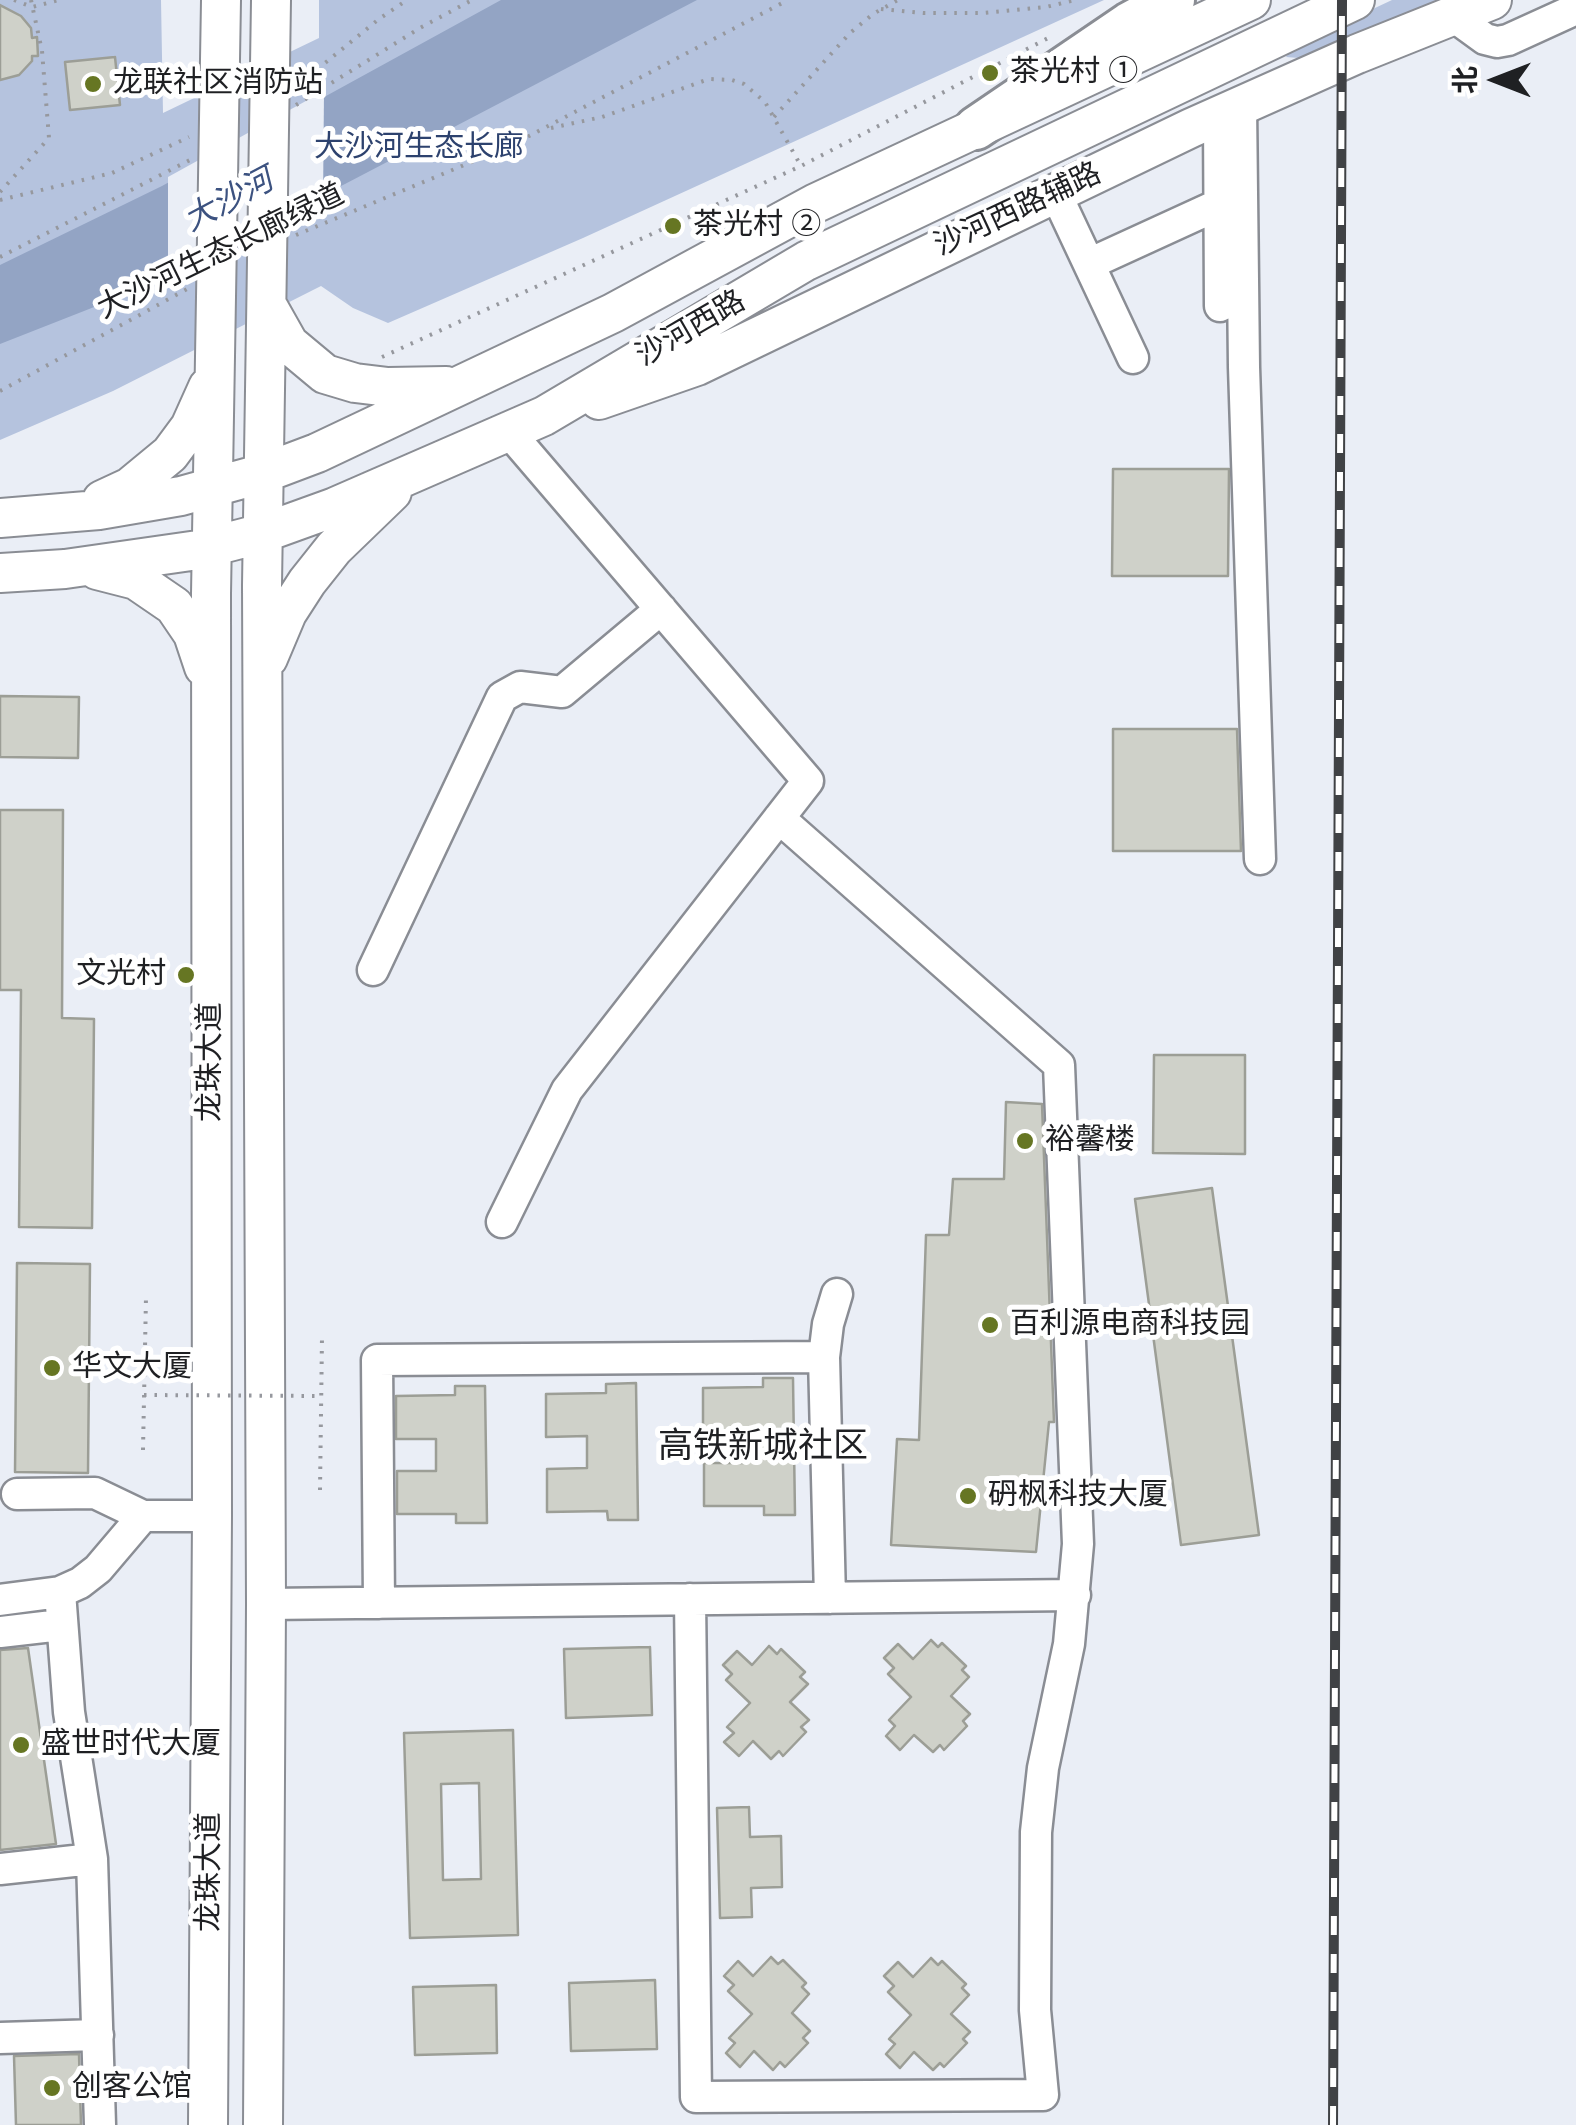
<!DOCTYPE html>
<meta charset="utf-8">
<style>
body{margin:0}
#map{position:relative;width:1576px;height:2125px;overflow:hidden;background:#eaeef6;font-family:Arial,"Noto Sans SC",sans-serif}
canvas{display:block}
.north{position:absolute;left:1446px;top:30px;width:100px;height:100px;-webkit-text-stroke:8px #fff;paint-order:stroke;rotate:270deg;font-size:28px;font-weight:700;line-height:40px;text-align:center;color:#1f2023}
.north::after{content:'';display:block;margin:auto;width:35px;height:45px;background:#1f2023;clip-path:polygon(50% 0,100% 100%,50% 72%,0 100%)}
</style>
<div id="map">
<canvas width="1576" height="2125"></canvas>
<div class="north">北</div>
</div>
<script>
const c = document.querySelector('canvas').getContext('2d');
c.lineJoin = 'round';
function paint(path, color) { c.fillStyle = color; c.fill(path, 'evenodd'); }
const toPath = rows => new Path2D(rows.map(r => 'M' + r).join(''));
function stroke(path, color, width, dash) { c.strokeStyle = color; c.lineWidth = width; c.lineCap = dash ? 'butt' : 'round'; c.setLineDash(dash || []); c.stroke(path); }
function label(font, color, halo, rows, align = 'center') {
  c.font = font + ' Arial,"Noto Sans SC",sans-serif'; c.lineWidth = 10; c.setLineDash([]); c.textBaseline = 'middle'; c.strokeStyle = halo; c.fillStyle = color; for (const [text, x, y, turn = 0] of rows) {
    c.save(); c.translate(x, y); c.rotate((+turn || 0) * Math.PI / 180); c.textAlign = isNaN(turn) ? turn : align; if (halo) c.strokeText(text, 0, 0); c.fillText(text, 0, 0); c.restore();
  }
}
paint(toPath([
 [0,0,161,0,163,113,319,38,319,0,1104,0,583,238,388,323,353,308,321,286,113,391,0,440],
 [1392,0,1451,0,1299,58,1286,57,1294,46]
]), '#b5c3de');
paint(toPath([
 [501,0,697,0,345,184,112,300,0,344,0,265,162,186]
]), '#93a4c4');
paint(toPath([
 [324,91,323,201,168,278,168,177]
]), '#eaeef6');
const building = toPath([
 [0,5,21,16,31,28,32,38,37,37,38,56,32,56,32,61,19,75,0,80,0,5],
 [115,57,120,105,70,110,65,62,115,57],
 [1113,469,1229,469,1228,576,1112,576,1113,469],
 [0,696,79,697,78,758,0,757,0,696],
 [1113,729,1237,729,1241,851,1113,851,1113,729],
 [0,810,63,810,62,1018,94,1019,92,1228,19,1227,21,990,0,990,0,810],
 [1154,1055,1245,1055,1245,1154,1153,1153,1154,1055],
 [1006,1102,1042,1104,1054,1422,1049,1422,1036,1552,891,1545,897,1439,919,1440,926,1235,949,1235,953,1179,1004,1179,1006,1102],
 [1212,1188,1259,1535,1181,1545,1135,1199,1212,1188],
 [17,1263,90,1264,88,1473,15,1472,17,1263],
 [763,1378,793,1378,795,1515,764,1515,764,1506,704,1506,704,1463,744,1463,744,1431,703,1431,703,1388,763,1387,763,1378],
 [636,1383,638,1520,608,1520,607,1511,547,1512,547,1469,587,1468,587,1436,546,1437,546,1394,606,1393,606,1384,636,1383],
 [455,1386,485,1386,487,1523,456,1523,456,1514,397,1514,397,1471,436,1471,436,1439,396,1439,396,1396,455,1395,455,1386],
 [931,1640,938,1647,942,1643,966,1666,962,1670,969,1677,951,1696,970,1714,963,1721,967,1726,944,1750,940,1745,933,1752,914,1735,900,1750,886,1736,895,1726,889,1720,911,1697,888,1674,894,1668,884,1658,898,1644,913,1659,931,1640],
 [769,1646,777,1654,781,1649,805,1672,800,1677,808,1684,790,1702,809,1720,801,1727,806,1732,783,1756,779,1751,771,1759,753,1741,739,1756,724,1742,734,1733,727,1727,750,1703,726,1680,732,1674,723,1665,737,1651,752,1665,769,1646],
 [650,1647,652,1715,566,1718,564,1649,650,1647],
 [28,1648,56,1844,0,1850,0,1650,28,1648],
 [513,1730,518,1935,410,1938,404,1733,513,1730],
 [479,1783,481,1879,443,1880,441,1784,479,1783],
 [749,1807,750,1837,781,1836,782,1887,751,1888,752,1917,720,1918,717,1808,749,1807],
 [771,1957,778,1964,783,1960,806,1983,802,1987,809,1994,792,2013,810,2031,803,2038,808,2043,785,2067,780,2062,773,2070,754,2051,740,2067,726,2053,735,2043,729,2038,752,2014,728,1991,734,1985,724,1976,738,1961,753,1976,771,1957],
 [931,1958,938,1965,942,1961,966,1984,962,1988,969,1995,951,2014,970,2032,963,2039,967,2043,944,2067,940,2063,933,2070,914,2052,900,2068,886,2054,895,2044,889,2039,911,2015,888,1992,894,1986,884,1976,898,1962,913,1977,931,1958],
 [655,1980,657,2049,571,2051,569,1983,655,1980],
 [496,1985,497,2053,415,2055,413,1987,496,1985],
 [79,2054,81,2125,16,2125,14,2056,79,2054]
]);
paint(building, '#cfd1c9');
stroke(building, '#9c9e96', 2.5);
const minor = toPath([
 [1452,15,1485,39,1497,42,1508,40,1576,9],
 [1241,106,1244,367,1260,859],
 [1219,116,1220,306],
 [1055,192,1133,358],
 [1089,264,1220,204],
 [373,970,502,697,520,687,562,692,661,609],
 [502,1222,567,1090,808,781,509,432],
 [17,1494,95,1493,143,1516,212,1516],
 [60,1592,69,1712,92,1859,100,2125],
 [830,1598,824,1357,828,1324,837,1294],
 [690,1599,696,2097,1043,2095,1035,2010,1036,1832,1043,1768,1069,1644,1078,1544,1059,1065,779,818],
 [0,1600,60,1592,80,1583,98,1569,143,1516],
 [379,1603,377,1360,824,1357],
 [266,1604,1075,1595],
 [0,1632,61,1625],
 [0,1869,92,1859],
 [0,2038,98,2035]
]);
const major = toPath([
 [267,305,289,344,325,374,355,383,388,387,446,386],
 [599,400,697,366,1191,128,1357,54,1492,0],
 [102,500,130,487,170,454,190,427,208,387],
 [0,518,99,510,181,496,264,473,317,453,613,313,816,203,1251,0],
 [97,570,136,580,174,606,193,634,204,667],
 [0,573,65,569,198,550,263,533,335,507,544,416,806,261,1355,0],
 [268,658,287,613,307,582,334,548,392,492],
 [208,2125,212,1516,211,594,221,0],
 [263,2125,266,1604,262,585,271,0]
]);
const highway = toPath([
 [976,128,1129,24,1173,0]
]);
stroke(minor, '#8a8d94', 35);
stroke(major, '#8a8d94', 42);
stroke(highway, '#8a8d94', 48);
stroke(toPath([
 [14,0,32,7,59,0],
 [881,9,924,13,983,13,1046,7,1075,0],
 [298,78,325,63,379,19,407,0],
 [296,105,420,28,472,0],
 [774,117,850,33,873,14,898,0],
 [551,128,602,117,709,79,732,80,744,84,765,102,801,166],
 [0,192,49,138,42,51,31,0],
 [0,200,112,173,189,137],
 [296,235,510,146,788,0],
 [0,257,190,160],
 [382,357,801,166,1054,35],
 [0,391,189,288],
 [143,1450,146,1297],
 [320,1490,322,1337]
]), '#96989e', 4, [2.5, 8]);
stroke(minor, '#fff', 30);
stroke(major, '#fff', 38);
stroke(highway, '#fff', 42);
const rail = toPath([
 [1333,2125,1342,0]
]);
stroke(rail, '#404245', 10);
stroke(rail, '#fff', 6, [19]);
stroke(toPath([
 [144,1395,322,1396]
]), '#96989e', 4, [2.5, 8]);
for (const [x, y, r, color] of [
 [990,73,10,"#667623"],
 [93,84,10,"#667623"],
 [673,226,10,"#667623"],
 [186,975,10,"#667623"],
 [1025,1141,10,"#667623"],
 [990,1325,10,"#667623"],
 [52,1368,10,"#667623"],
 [968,1496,10,"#667623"],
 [21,1745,10,"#667623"],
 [52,2088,10,"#667623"]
]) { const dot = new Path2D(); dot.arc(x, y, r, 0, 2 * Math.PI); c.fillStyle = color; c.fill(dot); stroke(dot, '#fff', 4); }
label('30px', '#1f2023', '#fff', [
 ["茶光村 ①",1010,73],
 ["龙联社区消防站",113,84],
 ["茶光村 ②",693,226],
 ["文光村",166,975,"right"],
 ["裕馨楼",1045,1141],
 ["百利源电商科技园",1010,1325],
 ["华文大厦",72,1368],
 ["砃枫科技大厦",988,1496],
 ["盛世时代大厦",41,1745],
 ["创客公馆",72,2088]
], 'left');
label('30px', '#2d426e', '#fff', [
 ["大沙河生态长廊",419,148]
]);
label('30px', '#1f2023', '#fff', [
 ["沙河西路辅路",1018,210,-25],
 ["大沙河生态长廊绿道",221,252,-26],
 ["沙河西路",691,329,-30],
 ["龙珠大道",211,1062,-90],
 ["龙珠大道",210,1872,-90]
]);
label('italic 32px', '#3c5280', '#fff', [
 ["大沙河",229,201,-28]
]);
label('35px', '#1f2023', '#fff', [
 ["高铁新城社区",763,1447]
]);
</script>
